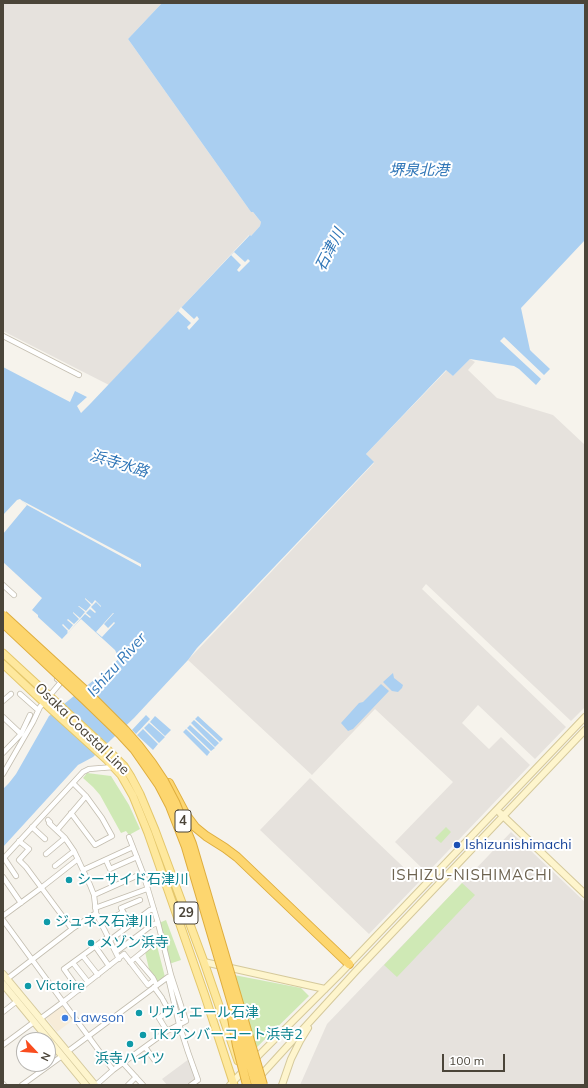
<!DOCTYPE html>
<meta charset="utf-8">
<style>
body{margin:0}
#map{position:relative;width:588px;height:1088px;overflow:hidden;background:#f6f3ec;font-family:Mulish,sans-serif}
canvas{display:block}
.frame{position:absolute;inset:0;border:4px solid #4b4539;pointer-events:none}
.north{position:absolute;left:16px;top:1032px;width:40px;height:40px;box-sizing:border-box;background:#fff;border:1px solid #b7b5b0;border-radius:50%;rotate:116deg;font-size:11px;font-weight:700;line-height:16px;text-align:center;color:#4b4539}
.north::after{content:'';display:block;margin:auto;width:14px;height:18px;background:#f94d1f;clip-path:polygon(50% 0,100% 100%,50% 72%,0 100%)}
.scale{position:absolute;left:442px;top:1054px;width:63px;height:18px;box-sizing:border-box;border:2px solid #4b4539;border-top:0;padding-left:5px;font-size:12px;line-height:14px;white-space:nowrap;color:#4b4539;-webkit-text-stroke:3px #fff;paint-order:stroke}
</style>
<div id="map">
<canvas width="588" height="1088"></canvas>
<div class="frame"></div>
<div class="north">N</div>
<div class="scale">100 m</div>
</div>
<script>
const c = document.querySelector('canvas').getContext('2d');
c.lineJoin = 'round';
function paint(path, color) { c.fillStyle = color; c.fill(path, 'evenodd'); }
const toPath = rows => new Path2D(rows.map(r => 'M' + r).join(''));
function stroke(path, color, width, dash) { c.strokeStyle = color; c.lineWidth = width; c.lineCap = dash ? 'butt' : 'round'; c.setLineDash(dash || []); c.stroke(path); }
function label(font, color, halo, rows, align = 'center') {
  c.font = font + ' Mulish,"Noto Sans JP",sans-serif'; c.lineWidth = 4; c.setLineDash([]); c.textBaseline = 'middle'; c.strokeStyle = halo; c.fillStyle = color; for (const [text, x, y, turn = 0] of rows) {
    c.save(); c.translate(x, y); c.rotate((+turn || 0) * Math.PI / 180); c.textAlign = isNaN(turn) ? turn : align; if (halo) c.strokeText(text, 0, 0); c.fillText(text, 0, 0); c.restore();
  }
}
paint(toPath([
 [60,1005,63,1005,73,1020,57,1032,45,1017]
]), '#f7ecd8');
paint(toPath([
 [3,3,162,3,128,39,251,212,252,211,261,222,260,226,251,236,249,235,109,385,3,331],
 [470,359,475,362,468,370,497,398,553,415,585,445,585,707,571,721,426,584,422,589,566,727,535,759,478,705,462,723,489,749,501,737,530,765,427,873,395,842,453,782,375,709,312,775,188,660,374,463,366,454,447,370,453,376],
 [310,778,419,882,369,934,260,830],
 [511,832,585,902,585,1085,300,1085,327,1024],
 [189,1059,197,1079,189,1085,167,1085,162,1079]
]), '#e6e2dd');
paint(toPath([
 [87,773,111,776,129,805,140,829,129,835,126,831,121,833,100,795,93,787,83,778],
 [446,827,451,832,441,843,435,838],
 [462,883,475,895,397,977,384,965],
 [166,920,181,960,169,964,159,923],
 [156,942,165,977,156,983,150,973,145,952],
 [229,974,301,988,309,996,251,1053]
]), '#cfe9b5');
paint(toPath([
 [162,3,585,3,585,240,521,308,530,350,533,353,550,369,544,375,504,337,500,341,541,379,536,385,519,369,514,366,470,359,453,376,446,370,366,454,374,462,197,648,188,660,134,718,93,757,78,765,3,847,3,789,9,783,16,774,49,716,94,680,98,682,119,658,115,650,81,619,62,639,38,617,38,615,32,610,42,598,3,562,3,534,27,505,20,499,17,500,3,515,3,367,70,402,75,391,87,397,77,406,81,413,91,403,250,235,251,236,260,226,261,222,253,212,251,212,128,39],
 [393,673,394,678,403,685,402,688,398,692,392,691,383,682],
 [381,684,389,691,353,729,348,731,341,723,359,703,363,702],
 [146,715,150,719,136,734,132,730],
 [155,716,171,730,165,736,150,722],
 [198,716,223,739,220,742,195,719],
 [194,720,219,743,215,747,191,723],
 [149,723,165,737,159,743,144,728],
 [190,725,215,748,211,751,187,728],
 [143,729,158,744,153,750,137,735],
 [186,729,210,752,207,756,183,732]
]), '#aacff1');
paint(toPath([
 [234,252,245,262,248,259,250,261,239,272,237,270,241,265,231,255],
 [181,307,194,319,197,316,199,319,189,330,187,327,191,323,178,311],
 [21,500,141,564,141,567,27,505],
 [85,598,92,604,95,600,101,606,101,607,96,602,91,607,96,612,95,613,90,609,86,613,91,617,90,618,85,614,68,633,67,632,68,631,62,625,63,624,69,630,73,625,67,620,68,619,74,624,79,619,73,613,73,612,80,618,85,612,78,606,79,606,86,611,91,605,85,599],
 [113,613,114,613,104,624,108,628,114,622,115,623,102,637,96,632]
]), '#f6f3ec');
const street = toPath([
 [3,336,79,375],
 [3,585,14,595],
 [20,694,38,710],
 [3,701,11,694],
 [3,717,21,734],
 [3,753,21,734,30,715],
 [3,774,33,722,40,707,61,682,57,679],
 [71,813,95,845,112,836,102,818,86,796,73,783],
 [48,820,50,822,49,823,65,838,74,851,90,885,94,895,96,913,119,959],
 [32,827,45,839],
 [57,830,86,796],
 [19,841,29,849,19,860,26,867,72,929],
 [46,854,65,838],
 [4,858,16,876],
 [3,859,83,772,89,769,114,767],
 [106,860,110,869,137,857],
 [55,866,74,851],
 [83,870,133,847],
 [3,877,21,903],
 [94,895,143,873],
 [95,908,147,889],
 [3,916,41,888,78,859],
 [126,917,121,908,140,900],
 [3,920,113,1070],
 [102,924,123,912],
 [110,940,150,910,154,909],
 [95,946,109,966],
 [116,952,152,925,158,923],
 [83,956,98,975],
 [136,958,153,978,155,982],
 [130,962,156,941,162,939],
 [73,963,88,982],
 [7,979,72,929,96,913],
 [154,987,162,998],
 [79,990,64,969,108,937],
 [163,1000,169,1011],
 [3,1012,17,1001],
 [40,1019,63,1002,124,954,148,985,154,980],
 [167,1031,159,1018,175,1006],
 [3,1045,34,1022],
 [145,1047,155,1061],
 [67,1052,168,977,179,1024,188,1052,198,1080,191,1085],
 [123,1063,143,1085],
 [3,1084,4,1085],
 [22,1085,62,1056],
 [96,1085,113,1070,167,1031,186,1021,171,975,158,923,143,873,129,837],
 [128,1085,136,1077]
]);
const secondary = toPath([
 [500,813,585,894],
 [204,962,325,989],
 [3,974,95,1085],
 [3,984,86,1085],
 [253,1061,339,975,585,717],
 [230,1085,245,1069],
 [252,1085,356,971,585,730],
 [282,1085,291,1059,300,1041,308,1028]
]);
const primary = toPath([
 [3,653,108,750,124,766,131,777,140,794,155,830,204,962,238,1061],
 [3,664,53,711,107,760,121,775,133,796,148,833,205,996,234,1085]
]);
const highway = toPath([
 [169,783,186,815,195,827,206,836,225,848,237,857,349,964]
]);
stroke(street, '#c2bcae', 6);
stroke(secondary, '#d5c99b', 8);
stroke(primary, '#e4c76b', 9);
stroke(highway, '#dead3e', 10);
stroke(street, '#fff', 4.5);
stroke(secondary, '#fef5cd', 6);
stroke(primary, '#fee89d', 7);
stroke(highway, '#fdd66f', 8);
const highwayBridge = toPath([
 [3,615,89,694,125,730,139,746,152,763,164,781,175,802,192,844,263,1085],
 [3,623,85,700,121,735,134,749,159,785,170,806,186,847,256,1085],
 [232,1018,237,1046,247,1085]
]);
stroke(highwayBridge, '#dead3e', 10, []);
stroke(highwayBridge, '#fdd66f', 8);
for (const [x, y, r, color] of [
 [457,845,4,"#1a4fb4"],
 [69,880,4,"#0f9aa8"],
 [47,922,4,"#0f9aa8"],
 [91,943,4,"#0f9aa8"],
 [28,986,4,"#0f9aa8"],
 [139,1013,4,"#0f9aa8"],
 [65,1018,4,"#3f7fe0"],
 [143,1035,4,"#0f9aa8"],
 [130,1044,4,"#0f9aa8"]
]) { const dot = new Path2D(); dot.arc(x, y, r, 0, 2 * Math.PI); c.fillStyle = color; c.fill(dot); stroke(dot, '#fff', 1.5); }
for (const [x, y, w] of [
 [183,821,16],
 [186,913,24]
]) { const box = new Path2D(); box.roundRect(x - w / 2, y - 11, w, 22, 3); c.fillStyle = '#fff'; c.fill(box); stroke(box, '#4b4539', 1); }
label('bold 13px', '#4b4539', null, [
 ["4",183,821],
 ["29",186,913]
]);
label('14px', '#4b4539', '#fff', [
 ["Osaka Coastal Line",82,729,44]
]);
label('14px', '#164399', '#fff', [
 ["Ishizunishimachi",465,845]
], 'left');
label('14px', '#0d838f', '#fff', [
 ["シーサイド石津川",77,880],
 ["ジュネス石津川",55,922],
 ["メゾン浜寺",99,943],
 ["Victoire",36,986],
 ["リヴィエール石津",147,1013],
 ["TKアンバーコート浜寺2",151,1035],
 ["浜寺ハイツ",130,1059,"center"]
], 'left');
label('14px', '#366cbe', '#fff', [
 ["Lawson",73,1018]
], 'left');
label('italic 15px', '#3177b8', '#fff', [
 ["堺泉北港",419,170],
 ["石津川",330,250,-63],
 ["浜寺水路",119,464,17],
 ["Ishizu River",117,665,-48]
]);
c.letterSpacing = '1px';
label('15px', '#6d6350', '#fff', [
 ["ISHIZU-NISHIMACHI",472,875]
]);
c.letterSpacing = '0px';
</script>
